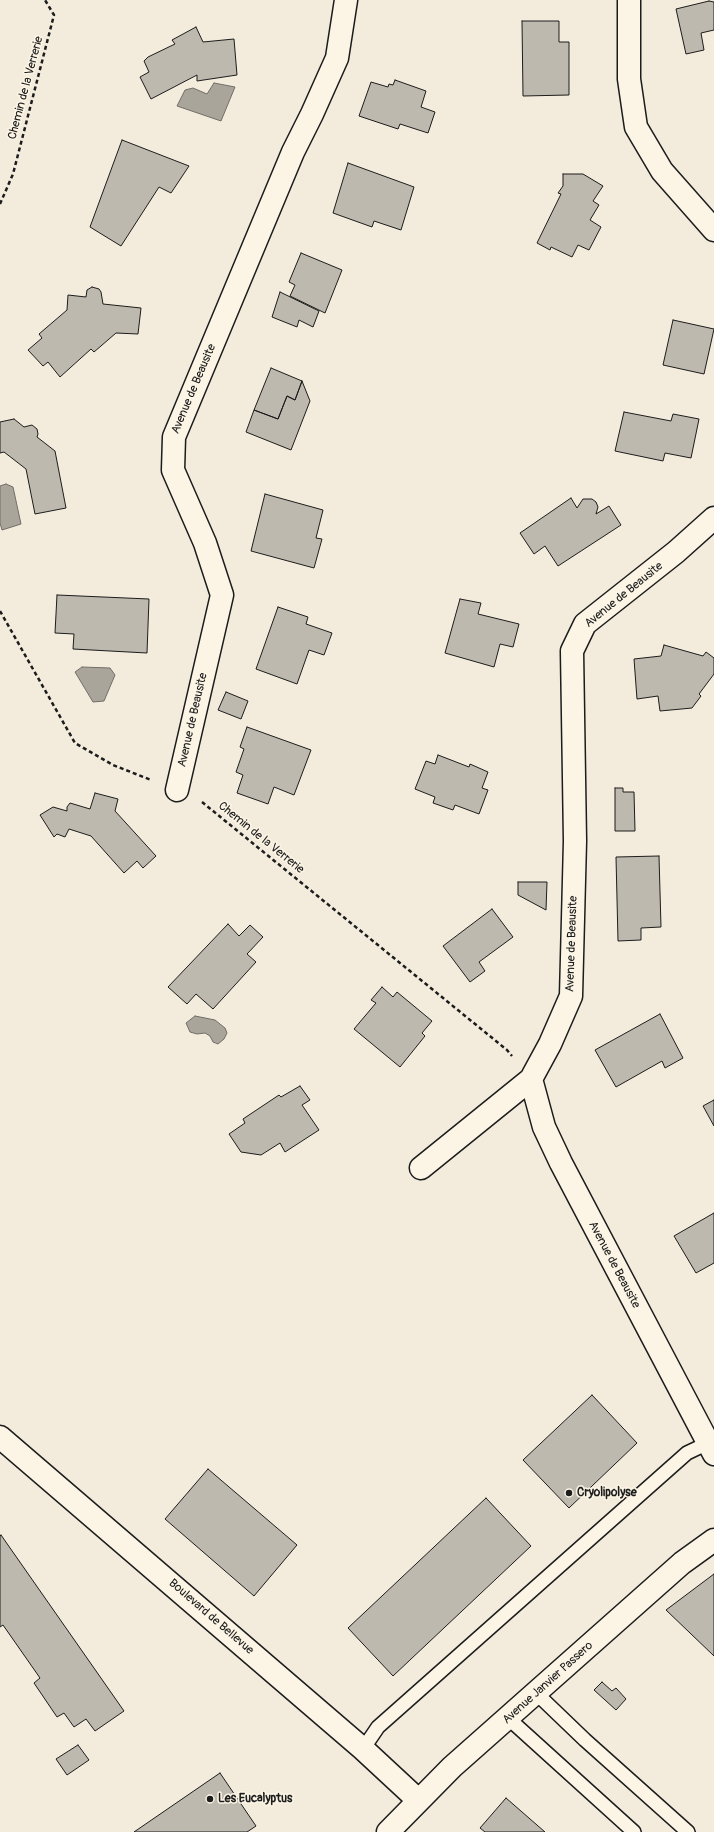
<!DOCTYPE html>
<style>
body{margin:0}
canvas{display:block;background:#f3ecdd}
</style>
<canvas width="714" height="1832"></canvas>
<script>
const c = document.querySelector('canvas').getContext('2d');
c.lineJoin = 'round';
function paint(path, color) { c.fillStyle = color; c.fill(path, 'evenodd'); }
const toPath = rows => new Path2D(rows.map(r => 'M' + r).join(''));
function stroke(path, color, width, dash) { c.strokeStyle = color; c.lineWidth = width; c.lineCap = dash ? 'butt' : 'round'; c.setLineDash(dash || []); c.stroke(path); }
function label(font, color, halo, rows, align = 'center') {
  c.font = font + ' Pangolin,sans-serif'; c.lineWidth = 3; c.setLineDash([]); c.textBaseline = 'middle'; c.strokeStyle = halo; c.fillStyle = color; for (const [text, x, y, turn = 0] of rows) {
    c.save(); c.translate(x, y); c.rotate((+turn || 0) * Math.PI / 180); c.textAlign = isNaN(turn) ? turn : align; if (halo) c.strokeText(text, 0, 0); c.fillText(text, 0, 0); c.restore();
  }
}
const water = toPath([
 [214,83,235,87,221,121,177,106,185,90,193,88,207,94,214,83],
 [6,484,13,487,21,524,2,530,0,523,0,486,6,484],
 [82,667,110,668,115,675,104,701,93,702,75,672,82,667],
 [195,1016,215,1020,225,1028,227,1033,224,1039,218,1044,213,1042,210,1036,205,1033,197,1034,190,1032,186,1023,195,1016]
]);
paint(water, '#aaa59b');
stroke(water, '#716e68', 1);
const building = toPath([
 [709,1,714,2,714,30,701,33,704,50,686,54,676,9,709,1],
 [522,21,559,21,559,42,569,42,569,95,523,96,522,21],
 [196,27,203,42,234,39,237,75,197,81,197,75,151,99,140,77,149,72,144,61,148,57,175,44,172,40,196,27],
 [395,80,426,91,421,107,435,112,428,133,400,124,398,129,359,116,371,82,388,87,389,84,393,85,395,80],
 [122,140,189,166,171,193,159,187,121,246,90,227,122,140],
 [348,163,414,187,401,230,374,221,372,227,333,213,348,163],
 [563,174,583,174,603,186,593,201,599,205,590,220,601,227,589,250,578,245,572,257,551,247,550,250,537,243,561,194,558,193,563,186,563,174],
 [301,253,342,270,325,313,290,296,295,285,289,282,301,253],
 [92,287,99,289,101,292,103,304,141,308,138,334,116,333,94,352,91,349,60,377,48,362,43,366,28,350,42,338,39,334,67,310,68,295,86,297,87,290,92,287],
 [280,292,319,311,313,327,299,320,297,327,272,317,280,292],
 [673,320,714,329,704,374,663,365,673,320],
 [271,368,302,381,295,400,287,396,278,419,254,410,271,368],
 [302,381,310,401,291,450,246,432,254,410,278,419,287,396,295,400,302,381],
 [624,412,671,421,673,414,699,419,691,458,665,453,663,461,615,451,624,412],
 [14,419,24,427,32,425,37,429,38,434,37,437,55,451,66,508,35,514,26,469,4,452,0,453,0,422,14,419],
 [265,494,323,510,316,538,322,539,314,568,251,551,265,494],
 [571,498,577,508,583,499,592,499,596,502,598,507,596,514,609,506,621,525,558,566,545,546,534,554,520,533,571,498],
 [57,595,149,599,147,653,73,649,74,634,55,633,57,595],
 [460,599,481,603,478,614,519,624,513,647,500,644,494,667,445,653,460,599],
 [278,607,308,617,306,624,332,633,324,655,309,650,297,684,256,669,278,607],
 [664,645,703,656,706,652,714,658,714,674,699,694,701,696,692,708,660,711,658,696,637,699,634,659,661,656,664,645],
 [226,692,248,701,241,719,218,710,226,692],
 [247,727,311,750,294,795,274,787,268,804,237,793,243,775,236,772,244,749,240,747,247,727],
 [438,755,469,767,470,764,488,772,482,788,488,790,479,814,455,805,453,810,433,803,435,797,415,789,426,761,435,764,438,755],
 [615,788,623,788,623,792,634,792,635,831,615,831,615,788],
 [95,793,118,799,115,811,156,856,143,868,137,861,124,873,91,836,69,829,65,837,57,834,54,837,40,815,53,807,67,811,67,807,70,803,90,809,95,793],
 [659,856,661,927,641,928,641,940,618,941,616,857,659,856],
 [518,882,547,882,546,910,518,895,518,882],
 [492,909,513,937,479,962,485,971,470,982,443,946,492,909],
 [228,924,239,936,250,925,263,937,247,954,256,962,213,1009,196,994,187,1004,168,987,228,924],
 [382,987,393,997,397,992,432,1021,422,1033,425,1036,400,1067,354,1029,376,1003,371,1000,382,987],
 [660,1014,683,1058,665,1068,662,1061,616,1087,595,1050,660,1014],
 [300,1086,310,1100,302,1105,319,1130,285,1152,280,1143,261,1155,241,1152,229,1134,245,1123,243,1119,279,1095,281,1097,300,1086],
 [714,1100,714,1126,703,1106,714,1100],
 [714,1213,714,1263,696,1273,674,1236,714,1213],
 [592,1395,637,1443,569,1508,523,1460,592,1395],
 [208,1469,297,1545,254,1596,165,1519,208,1469],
 [486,1498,531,1546,393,1676,348,1628,486,1498],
 [1,1535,124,1711,95,1731,86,1719,74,1727,64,1713,57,1717,34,1683,40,1678,3,1625,0,1627,0,1536,1,1535],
 [714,1574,714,1656,666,1610,714,1574],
 [602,1682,612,1691,616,1688,626,1699,616,1710,594,1690,602,1682],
 [78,1745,89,1760,67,1775,56,1759,78,1745],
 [220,1773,256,1826,247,1832,134,1832,220,1773],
 [506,1798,545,1832,485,1832,480,1828,506,1798]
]);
paint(building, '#beb9ae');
stroke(building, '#1c1c1c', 1);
const lane = toPath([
 [536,1693,585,1740,688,1832],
 [508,1718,634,1832],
 [363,1749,378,1727,687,1453,708,1443]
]);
const street = toPath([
 [629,0,629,79,636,127,662,171,714,230],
 [714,518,676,552,585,624,572,651,575,841,571,996,550,1044,531,1079,544,1127,561,1163,714,1454],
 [177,790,222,595,205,543,173,470,174,437,293,152,312,114,337,58,346,0],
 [421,1168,531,1079],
 [0,1437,363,1749,418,1800]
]);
const secondary = toPath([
 [388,1832,452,1767,682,1563,714,1540]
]);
stroke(lane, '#1c1c1c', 16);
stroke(street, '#1c1c1c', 25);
stroke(secondary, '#1c1c1c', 25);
stroke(toPath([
 [0,204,13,174,54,15,45,0],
 [0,611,75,743,113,765,151,780],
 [202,802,507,1050,512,1056]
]), '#1c1c1c', 2.5, [4, 3]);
stroke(lane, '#fcf5e5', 13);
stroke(street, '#fcf5e5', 22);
stroke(secondary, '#fcf5e5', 22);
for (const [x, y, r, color] of [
 [569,1493,4,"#1c1c1c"],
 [210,1799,4,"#1c1c1c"]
]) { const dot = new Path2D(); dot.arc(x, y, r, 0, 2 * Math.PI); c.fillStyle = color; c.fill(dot); stroke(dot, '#fcf5e5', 1.5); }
label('12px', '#1c1c1c', '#fcf5e5', [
 ["Chemin de la Verrerie",26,88,-75],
 ["Avenue de Beausite",194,389,-67],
 ["Avenue de Beausite",624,595,-39],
 ["Avenue de Beausite",193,720,-77],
 ["Chemin de la Verrerie",261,838,39],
 ["Avenue de Beausite",572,944,-88],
 ["Avenue de Beausite",614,1265,62],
 ["Boulevard de Bellevue",211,1617,41],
 ["Avenue Janvier Passero",548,1683,-42]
]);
label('bold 12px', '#1c1c1c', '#fcf5e5', [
 ["Cryolipolyse",577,1493],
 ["Les Eucalyptus",218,1799]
], 'left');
</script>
